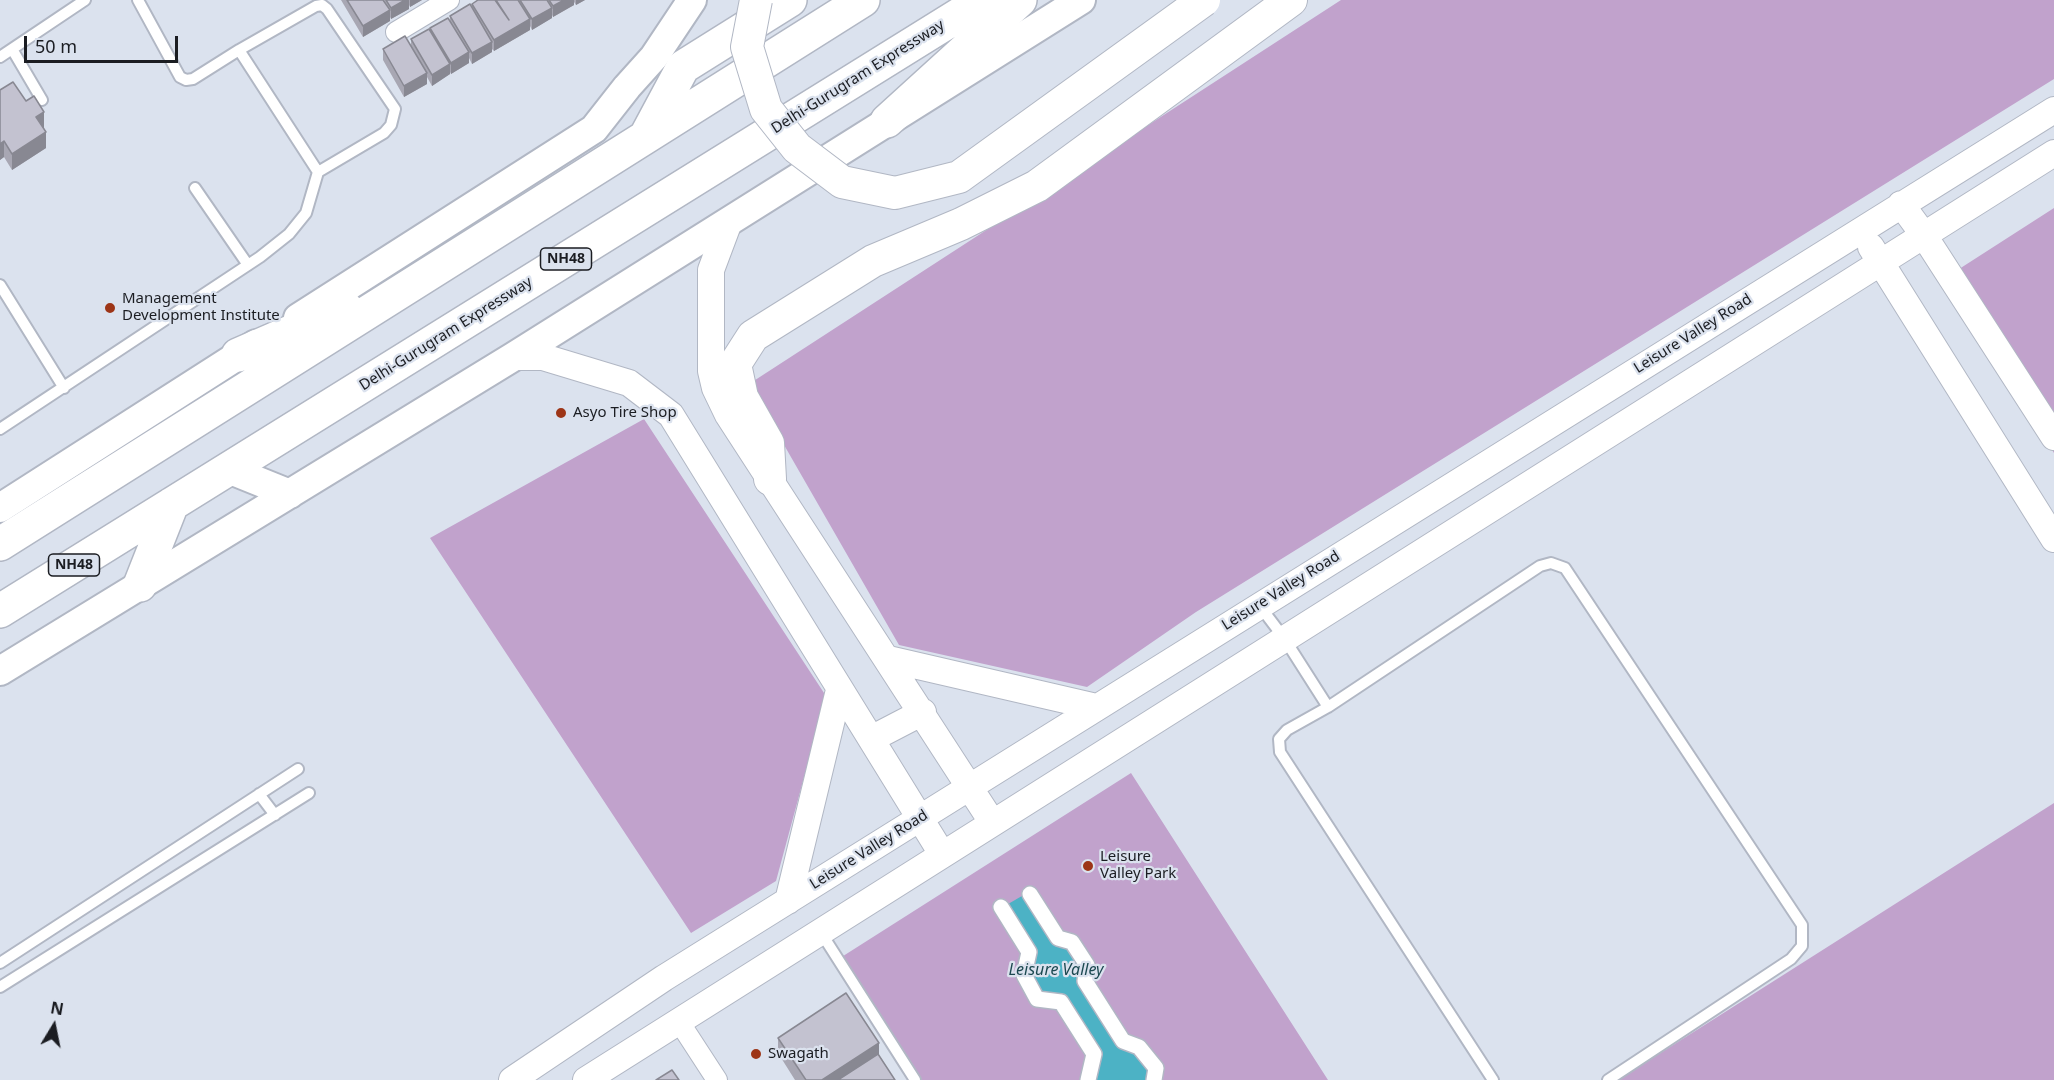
<!DOCTYPE html>
<style>
body{margin:0}
#map{position:relative;width:2054px;height:1080px;overflow:hidden;background:#dbe2ee;font-family:"Noto Sans",sans-serif}
canvas{display:block}
.north{position:absolute;left:24px;top:996px;width:60px;height:60px;-webkit-text-stroke:4px #dbe2ee;paint-order:stroke;rotate:10deg;font-size:16px;font-weight:700;line-height:24px;text-align:center;color:#1b1d22}
.north::after{content:'';display:block;margin:auto;width:21px;height:27px;background:#1b1d22;clip-path:polygon(50% 0,100% 100%,50% 72%,0 100%)}
.scale{position:absolute;left:24px;top:36px;width:154px;height:27px;box-sizing:border-box;border:3px solid #1b1d22;border-top:0;padding-left:8px;font-size:18px;line-height:21px;white-space:nowrap;color:#1b1d22;-webkit-text-stroke:4px #dbe2ee;paint-order:stroke}
</style>
<div id="map">
<canvas width="2054" height="1080"></canvas>
<div class="north">N</div>
<div class="scale">50 m</div>
</div>
<script>
const c = document.querySelector('canvas').getContext('2d');
c.lineJoin = 'round';
function paint(path, color) { c.fillStyle = color; c.fill(path, 'evenodd'); }
const toPath = rows => new Path2D(rows.map(r => 'M' + r).join(''));
function stroke(path, color, width, dash) { c.strokeStyle = color; c.lineWidth = width; c.lineCap = dash ? 'butt' : 'round'; c.setLineDash(dash || []); c.stroke(path); }
function label(font, color, halo, rows, align = 'center') {
  c.font = font + ' "Noto Sans",sans-serif'; c.lineWidth = 4.5; c.setLineDash([]); c.textBaseline = 'middle'; c.strokeStyle = halo; c.fillStyle = color; for (const [text, x, y, turn = 0] of rows) {
    c.save(); c.translate(x, y); c.rotate((+turn || 0) * Math.PI / 180); c.textAlign = isNaN(turn) ? turn : align; if (halo) c.strokeText(text, 0, 0); c.fillText(text, 0, 0); c.restore();
  }
}
paint(toPath([
 [1341,0,2054,0,2054,79,1196,612,1087,687,899,645,749,384],
 [2054,208,2054,453,1942,280],
 [644,419,826,696,776,881,691,933,430,538],
 [1131,773,1328,1080,918,1080,840,958],
 [2054,803,2054,1080,1618,1080]
]), '#c1a2cc');
paint(toPath([
 [1027,893,1072,942,1085,981,1123,1041,1139,1047,1154,1080,1088,1080,1094,1054,1061,1002,1037,999,1024,975,1029,952,1003,907]
]), '#4cb2c5');
const service = toPath([
 [138,0,180,77,186,80,193,79,239,50,316,6,322,5,327,9,395,109,391,125,384,133,318,172,239,50],
 [12,49,42,100],
 [0,57,85,0],
 [195,188,248,265],
 [0,285,64,388],
 [0,429,260,257,289,234,306,213,318,172],
 [1259,605,1284,638,1328,707],
 [259,794,275,815],
 [820,931,915,1080],
 [0,963,298,769],
 [0,987,309,793],
 [1493,1080,1280,752,1279,739,1287,730,1328,707,1540,566,1551,563,1565,568,1802,925,1802,946,1791,959,1608,1080]
]);
const pedestrian = toPath([
 [1030,894,1058,938,1072,942,1087,965,1085,981,1123,1041,1139,1047,1156,1068,1154,1080],
 [1001,907,1029,952,1024,975,1037,999,1061,1002,1094,1054,1088,1080]
]);
const minor = toPath([
 [396,32,449,0],
 [678,1020,717,1080]
]);
const tertiary = toPath([
 [1901,204,1923,234,2054,437],
 [729,222,711,270,711,371,715,388,728,415,992,822],
 [1871,247,2054,539],
 [513,357,543,357,629,383,671,415,942,854],
 [888,659,1096,707],
 [871,739,923,712],
 [788,901,839,690],
 [512,1080,664,978,2054,110],
 [586,1080,2054,153]
]);
const secondary = toPath([
 [298,318,594,129,627,87,654,57,692,0],
 [228,469,290,494],
 [0,508,256,344],
 [0,671,513,357,1081,0]
]);
const primary = toPath([
 [770,479,768,443,742,397,735,364,753,336,873,261,961,224,1037,186,1291,0]
]);
const motorway = toPath([
 [887,121,1020,0],
 [646,136,683,67,790,0],
 [238,355,346,308],
 [0,544,863,0],
 [140,585,172,504],
 [0,611,983,0]
]);
stroke(service, '#b1b7c4', 14);
stroke(pedestrian, '#b1b7c4', 18);
stroke(minor, '#b1b7c4', 22);
stroke(tertiary, '#b1b7c4', 28);
stroke(secondary, '#b1b7c4', 32);
stroke(primary, '#b1b7c4', 34);
stroke(motorway, '#b1b7c4', 36);
stroke(service, '#fff', 10);
stroke(pedestrian, '#fff', 15);
stroke(minor, '#fff', 20);
stroke(tertiary, '#fff', 26);
stroke(secondary, '#fff', 28);
stroke(primary, '#fff', 32);
stroke(motorway, '#fff', 33);
const primaryBridge = toPath([
 [756,0,747,47,766,109,797,148,842,182,895,193,959,177,1204,0]
]);
stroke(primaryBridge, '#b1b7c4', 34, []);
stroke(primaryBridge, '#fff', 32);
paint(toPath([
 [341,0,422,0,410,7,409,5,409,9,391,19,390,17,390,21,363,37],
 [478,0,585,0,576,5,574,2,574,5,553,17,552,15,552,18,532,30,530,26,530,30,494,51,492,49,492,52,472,64,469,58,469,63,451,74,450,72,450,74,432,86,427,77,427,84,404,97,383,60,383,49,411,46,411,39,430,31,430,28,450,21,450,16,472,7,472,4],
 [0,90,44,128,46,148,12,170,4,157,0,160],
 [778,1038,879,1055,895,1080,795,1080,778,1053]
]), '#a8a7b3');
paint(toPath([
 [405,0,409,0,409,9,391,19,391,8],
 [410,0,422,0,410,7],
 [564,0,574,0,574,5,553,17,553,6],
 [576,0,585,0,576,5],
 [552,8,552,18,532,30,532,19],
 [390,10,390,21,363,37,363,26],
 [530,19,530,30,494,51,494,40],
 [492,42,492,52,472,64,472,53],
 [469,52,469,63,451,74,451,63],
 [450,64,450,74,432,86,432,75],
 [427,73,427,84,404,97,404,86],
 [44,112,44,128,36,133,36,117],
 [46,132,46,148,12,170,12,154],
 [4,141,4,157,0,160,0,144],
 [879,1043,879,1059,846,1080,822,1080]
]), '#888892');
const building = toPath([
 [347,0,383,0,390,10,363,26,347,0],
 [386,0,405,0,391,8,386,0],
 [478,0,495,0,509,20,496,0,518,0,530,19,494,40,472,4,478,0],
 [520,0,547,0,552,8,532,19,520,0],
 [549,0,564,0,553,6,549,0],
 [470,4,492,42,472,53,450,16,470,4],
 [448,18,469,52,451,63,430,28,448,18],
 [429,29,450,64,432,75,411,39,429,29],
 [405,36,427,73,404,86,383,49,405,36],
 [13,82,26,101,34,96,44,112,36,117,46,132,12,154,4,141,0,144,0,90,13,82],
 [846,993,879,1043,822,1080,806,1080,778,1038,846,993],
 [878,1054,895,1080,838,1080,878,1054],
 [672,1070,679,1080,656,1080,672,1070]
]);
paint(building, '#c3c2d0');
stroke(building, '#888892', 1.5);
for (const [x, y, r, color] of [
 [110,308,6,"#9d3517"],
 [561,413,6,"#9d3517"],
 [1088,866,6,"#9d3517"],
 [756,1054,6,"#9d3517"]
]) { const dot = new Path2D(); dot.arc(x, y, r, 0, 2 * Math.PI); c.fillStyle = color; c.fill(dot); stroke(dot, '#dbe2ee', 2); }
for (const [x, y, w] of [
 [566,259,51],
 [74,565,51]
]) { const box = new Path2D(); box.roundRect(x - w / 2, y - 11, w, 22, 4.5); c.fillStyle = '#dbe2ee'; c.fill(box); stroke(box, '#1b1d22', 1.5); }
label('bold 14px', '#1b1d22', null, [
 ["NH48",566,259],
 ["NH48",74,565]
]);
label('15px', '#1b1d22', '#dbe2ee', [
 ["Delhi-Gurugram Expressway",858,77,-32],
 ["Delhi-Gurugram Expressway",446,334,-32],
 ["Leisure Valley Road",1693,334,-32],
 ["Leisure Valley Road",1281,591,-32],
 ["Leisure Valley Road",869,850,-32]
]);
label('15px', '#1b1d22', '#dbe2ee', [
 ["Management",122,299],
 ["Development Institute",122,316],
 ["Asyo Tire Shop",573,413],
 ["Leisure",1100,857],
 ["Valley Park",1100,874],
 ["Swagath",768,1054]
], 'left');
label('italic 16px', '#1c4951', '#dbe2ee', [
 ["Leisure Valley",1056,970]
]);
</script>
